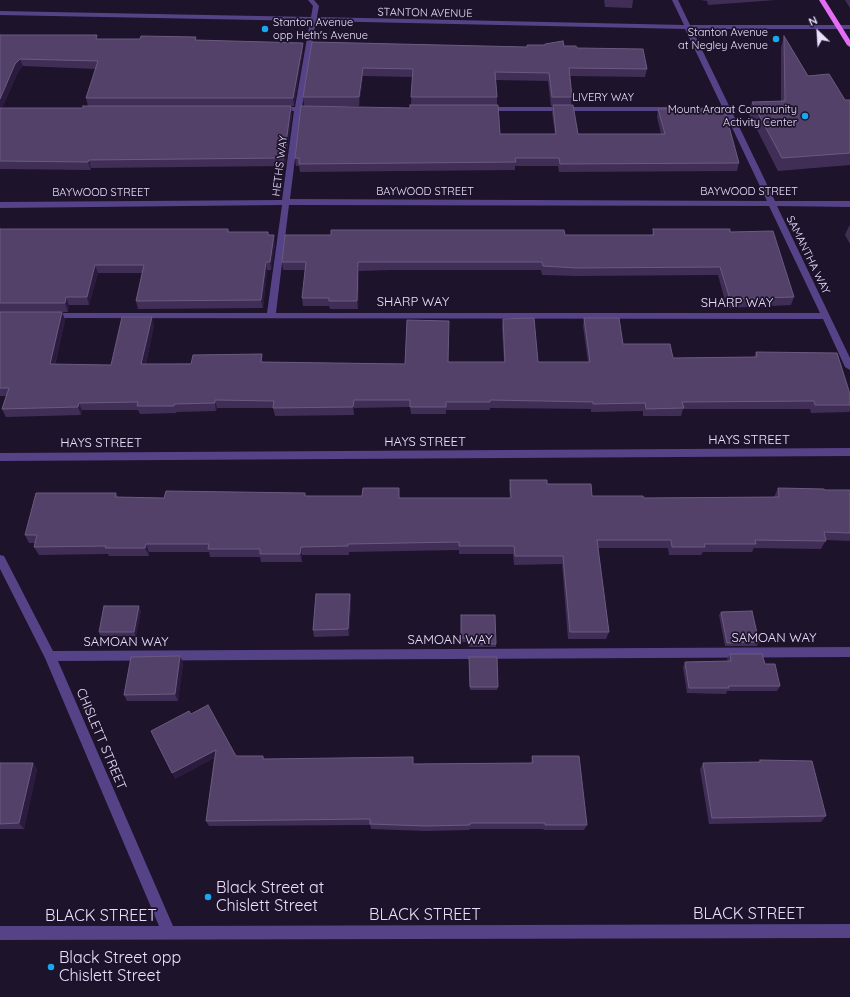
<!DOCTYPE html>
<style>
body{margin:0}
#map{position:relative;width:850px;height:997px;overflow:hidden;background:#1d132b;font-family:Quicksand,sans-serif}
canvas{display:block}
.north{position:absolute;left:798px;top:12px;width:40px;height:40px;-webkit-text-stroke:3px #1d132b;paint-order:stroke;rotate:335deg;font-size:11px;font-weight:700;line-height:16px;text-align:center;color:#eae0fd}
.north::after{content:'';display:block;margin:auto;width:14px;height:18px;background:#eae0fd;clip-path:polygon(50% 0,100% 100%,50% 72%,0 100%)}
</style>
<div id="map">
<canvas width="850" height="997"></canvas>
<div class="north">N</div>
</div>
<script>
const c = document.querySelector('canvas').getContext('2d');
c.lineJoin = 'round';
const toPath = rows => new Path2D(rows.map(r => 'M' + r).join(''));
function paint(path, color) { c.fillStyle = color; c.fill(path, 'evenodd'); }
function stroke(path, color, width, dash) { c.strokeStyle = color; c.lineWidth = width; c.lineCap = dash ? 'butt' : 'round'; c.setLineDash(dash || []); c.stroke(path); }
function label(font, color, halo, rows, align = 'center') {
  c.font = font + ' Quicksand,sans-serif'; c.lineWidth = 3.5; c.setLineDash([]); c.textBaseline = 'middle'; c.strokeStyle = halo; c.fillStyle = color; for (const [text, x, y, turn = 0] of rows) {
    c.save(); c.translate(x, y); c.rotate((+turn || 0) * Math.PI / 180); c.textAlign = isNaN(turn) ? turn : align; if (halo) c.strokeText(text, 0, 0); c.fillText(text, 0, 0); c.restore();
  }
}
paint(toPath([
 [308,0,314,0,319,6,317,17,684,25,672,0,678,0,690,25,850,25,850,29,692,29,775,201,850,201,850,207,777,206,850,358,850,370,845,367,823,319,47,318,46,316,50,313,267,313,282,205,0,208,0,202,282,200,294,111,278,111,274,109,278,107,295,107,310,21,0,15,0,11,311,17,313,6,308,0],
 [316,21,685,29,767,201,290,199,301,111,314,111,318,109,314,107,302,107,316,21],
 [289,205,769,206,820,313,276,313,289,205],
 [483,107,672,107,676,109,672,111,483,111,483,107],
 [850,448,850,456,0,461,0,453,850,448],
 [0,555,4,556,53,651,850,647,850,657,58,661,173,926,850,924,850,938,0,940,0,926,159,926,45,658,0,569,0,555]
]), '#554287');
paint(toPath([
 [819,0,825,0,850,40,850,47,847,45,819,0]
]), '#e36ef5');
paint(toPath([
 [604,0,633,0,632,8,605,7],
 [700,0,776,0,708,5,707,1],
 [845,0,850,0,850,8],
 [0,35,98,39,197,40,303,50,294,106,264,106,291,106,292,114,285,166,91,168,91,170,0,169,0,108,83,108,88,106,86,98,96,69,23,66,18,72,3,106,0,108],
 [784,36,808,76,845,100,850,100,850,165,778,171,749,114,752,102,781,101,781,48],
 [312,42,527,47,564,46,577,48,647,69,645,77,570,76,572,97,571,105,578,134,661,134,657,117,658,109,739,163,737,171,559,172,558,166,515,166,515,170,300,172,299,166,296,166,295,158,410,108,411,105,412,77,363,76,359,106,304,106,303,97],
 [496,80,548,81,551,106,553,106,552,113,555,134,500,134,497,105,497,97],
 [849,226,850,226,850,244,845,235],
 [0,229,228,229,229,232,269,235,275,243,271,270,267,270,263,308,138,309,136,301,142,273,98,273,89,305,69,305,68,312,0,312],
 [653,229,730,232,794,297,791,305,727,308,718,275,575,276,542,275,541,270,391,270,359,271,358,309,330,309,329,306,303,306,302,298,305,270,283,270,282,262,565,235,652,235],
 [0,312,62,312,65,320,55,365,111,365,154,325,146,364,263,362,405,364,448,362,504,362,502,327,503,319,538,362,588,362,583,326,584,318,623,344,673,358,754,357,756,352,850,394,850,411,849,412,811,413,810,409,683,409,681,416,643,416,643,411,591,412,591,409,490,408,490,410,446,410,446,414,411,414,410,407,354,408,354,415,275,416,273,408,217,408,216,411,176,412,176,413,140,414,138,410,82,410,81,415,6,417,2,409,6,396,0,396],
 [510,480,547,484,592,496,644,498,774,497,778,488,825,490,850,490,850,541,826,540,821,549,754,548,752,552,703,552,701,555,669,555,668,548,598,548,609,632,606,639,568,639,562,564,514,565,513,554,459,554,459,550,349,552,349,555,302,555,302,562,261,562,260,557,210,557,209,552,149,552,149,556,109,556,108,554,39,555,34,547,35,543,29,543,25,535,116,493,118,497,164,498,306,496,399,498,510,498,509,489],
 [350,594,351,601,349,636,314,637,313,630],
 [141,610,136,636,100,636,99,632],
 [721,612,759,642,757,646,725,646,719,615],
 [461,619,496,644,496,647,469,647,468,642,461,642],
 [730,654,765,664,780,686,777,691,727,691,726,694,687,693,683,667,685,662,728,661,727,659],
 [180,656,183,663,178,701,127,701,124,695],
 [469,657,498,687,497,690,470,690],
 [191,714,236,756,263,756,264,759,413,764,531,763,532,756,587,825,584,830,544,830,543,829,470,829,469,830,426,831,371,829,370,825,209,826,206,821,214,758,175,779],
 [760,760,826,816,821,822,709,824,700,769,703,763,759,762],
 [0,763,33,763,37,769,24,829,0,829]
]), '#412e57');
paint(toPath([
 [303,43,303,50,294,106,293,98],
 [20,59,23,66,18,72,3,106,0,108,0,99,15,64],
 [363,68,363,76,359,106,359,97],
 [291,106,292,114,285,166,284,158],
 [89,160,91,168,91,170,88,162],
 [274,235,275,243,271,270,270,262],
 [266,262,267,270,263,308,261,300],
 [358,262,359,271,358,309,357,301],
 [95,265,98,273,89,305,87,297],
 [66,297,69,305,68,312,65,303],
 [62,312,65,320,53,372,50,364],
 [152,317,154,325,144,372,141,364],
 [262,354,263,362,261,362],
 [215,400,217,408,216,411,215,403],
 [354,400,354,415,353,407],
 [79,403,82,410,81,415,78,407],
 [146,544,149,552,149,556,145,548],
 [301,547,302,555,302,562,300,554],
 [350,594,351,601,349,636,348,629],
 [139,606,141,610,136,636,134,632],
 [180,656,183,663,178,701,175,694],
 [216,750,218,756,175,779,172,773],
 [33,763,37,769,24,829,19,823]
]), '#2b1b3e');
const building = toPath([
 [0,35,97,35,96,39,140,39,141,36,196,37,195,40,303,43,293,98,86,98,98,61,20,59,15,64,0,99,0,35],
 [784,36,808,76,829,74,845,100,850,100,850,153,782,158,752,102,785,101,784,36],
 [563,41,564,46,576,46,577,48,643,49,647,69,569,68,572,97,552,97,549,73,495,72,497,97,411,97,413,69,363,68,359,97,303,97,312,42,527,47,527,45,545,45,545,44,563,41],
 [410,105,498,105,500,134,556,134,553,105,573,105,578,134,665,134,658,109,724,108,739,163,560,164,559,158,515,158,516,162,299,164,299,158,295,158,301,106,410,108,410,105],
 [83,106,291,106,284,158,89,160,88,162,0,161,0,108,83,108,83,106],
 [0,229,228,229,228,232,268,232,268,235,274,235,270,262,266,262,261,300,136,301,144,265,95,265,87,297,66,297,65,303,0,303,0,229],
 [653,229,730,229,730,232,773,231,794,297,730,299,720,267,576,268,543,266,542,262,358,262,357,301,329,301,329,298,302,298,306,262,282,262,285,235,331,235,331,230,564,230,565,235,654,235,653,229],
 [0,312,62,312,50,364,111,365,122,317,152,317,141,364,191,364,193,355,262,354,261,362,405,364,407,320,449,321,448,362,505,362,503,319,534,318,538,362,590,362,584,318,619,318,623,344,670,344,673,358,757,357,756,352,837,353,850,394,850,405,815,405,814,401,682,402,684,408,646,409,645,403,593,404,593,402,490,400,490,402,446,402,446,407,410,407,410,400,354,400,353,407,273,408,274,401,215,400,215,403,174,404,174,406,137,406,138,402,79,403,78,407,2,409,9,388,0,388,0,312],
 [510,480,547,480,547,484,591,484,592,496,643,496,644,498,779,497,778,488,824,489,825,490,850,490,850,533,824,532,826,541,755,540,756,544,704,544,705,547,672,547,671,540,597,540,609,632,570,632,563,556,515,556,514,546,459,546,459,542,348,544,348,546,301,547,300,554,260,554,260,549,208,549,209,544,146,544,145,548,105,548,106,546,34,547,37,535,25,535,36,493,116,493,115,497,164,498,166,491,305,493,305,496,362,496,363,488,399,488,399,498,511,498,510,480],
 [316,594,350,594,348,629,313,630,316,594],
 [104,606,139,606,134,632,99,632,104,606],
 [752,611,759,642,727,643,721,612,752,611],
 [461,615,495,615,496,644,469,644,469,638,461,638,461,615],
 [730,654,762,654,765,664,775,664,780,686,728,686,729,688,689,688,685,662,731,661,730,654],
 [180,656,175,694,124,695,131,657,180,656],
 [469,657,497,657,498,687,470,687,469,657],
 [208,705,236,756,263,756,263,759,413,757,413,764,533,763,532,756,579,756,587,825,545,825,545,823,470,823,470,825,426,826,370,824,370,819,206,821,216,750,172,773,151,731,189,711,191,714,208,705],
 [760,760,812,761,826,816,712,818,703,763,760,762,760,760],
 [0,763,33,763,19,823,0,824,0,763]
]);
paint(building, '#534169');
stroke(building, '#6b5a80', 1);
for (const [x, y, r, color] of [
 [265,29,4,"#19a7f0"],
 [776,39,4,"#19a7f0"],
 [805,116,4,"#19a7f0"],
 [208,897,4,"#19a7f0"],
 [51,967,4,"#19a7f0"]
]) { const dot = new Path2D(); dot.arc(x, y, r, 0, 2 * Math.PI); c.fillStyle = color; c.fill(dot); stroke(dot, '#1d132b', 1.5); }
label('11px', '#eae0fd', '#1d132b', [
 ["STANTON AVENUE",425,13,1],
 ["LIVERY WAY",603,98],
 ["HETHS WAY",280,166,-83],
 ["BAYWOOD STREET",425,192],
 ["BAYWOOD STREET",749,192],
 ["BAYWOOD STREET",101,193],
 ["SAMANTHA WAY",808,255,64]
]);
label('11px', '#eae0fd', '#1d132b', [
 ["Stanton Avenue",273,23,"left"],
 ["opp Heth's Avenue",273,36,"left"],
 ["Stanton Avenue",768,33],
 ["at Negley Avenue",768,46],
 ["Mount Ararat Community",797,110],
 ["Activity Center",797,123]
], 'right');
label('13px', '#eae0fd', '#1d132b', [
 ["SHARP WAY",413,302],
 ["SHARP WAY",737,303],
 ["HAYS STREET",749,440],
 ["HAYS STREET",425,442],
 ["HAYS STREET",101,443],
 ["SAMOAN WAY",774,638],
 ["SAMOAN WAY",450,640],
 ["SAMOAN WAY",126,642],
 ["CHISLETT STREET",101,739,67]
]);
label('16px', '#eae0fd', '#1d132b', [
 ["Black Street at",216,888],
 ["Chislett Street",216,906],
 ["Black Street opp",59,958],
 ["Chislett Street",59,976]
], 'left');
label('16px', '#eae0fd', '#1d132b', [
 ["BLACK STREET",749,914],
 ["BLACK STREET",425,915],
 ["BLACK STREET",101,916]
]);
</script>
